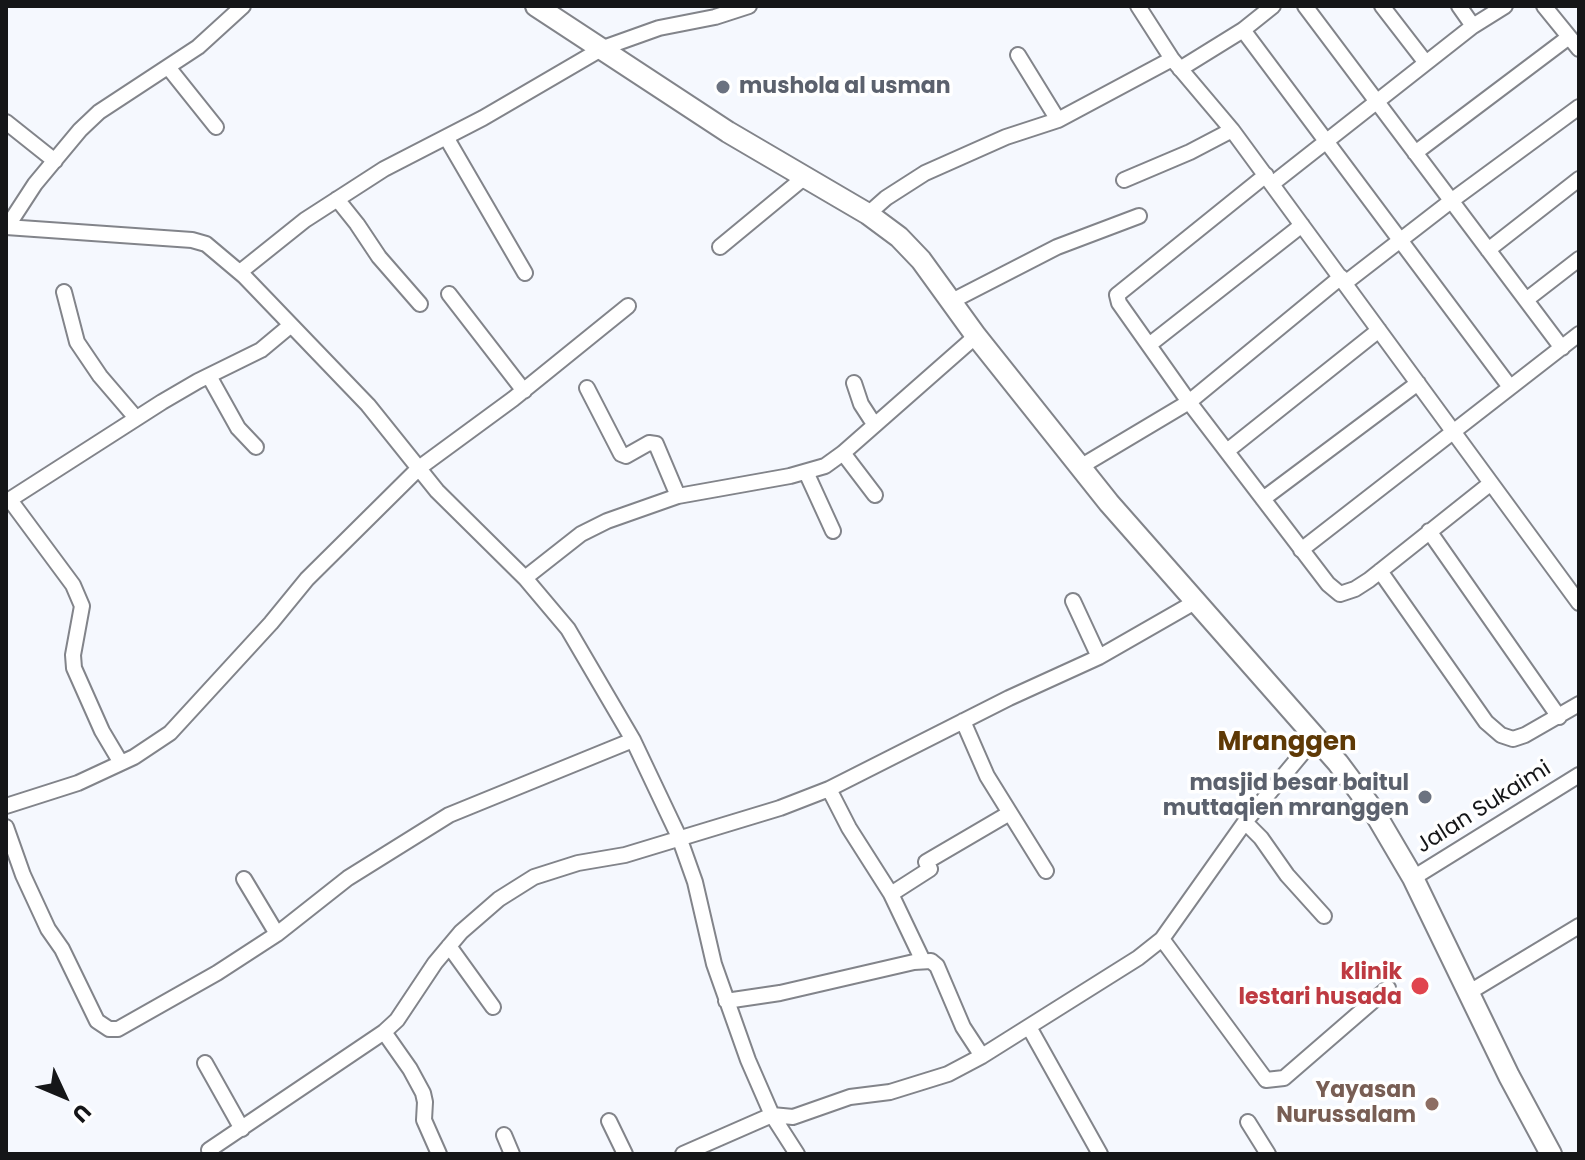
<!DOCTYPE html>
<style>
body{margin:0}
#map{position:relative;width:1585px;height:1160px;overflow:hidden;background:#f5f8fe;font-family:Poppins,sans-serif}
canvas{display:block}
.frame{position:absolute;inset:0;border:8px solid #151618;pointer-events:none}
.north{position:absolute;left:24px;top:1056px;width:80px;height:80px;-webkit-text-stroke:6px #fff;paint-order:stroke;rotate:134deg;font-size:22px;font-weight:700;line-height:32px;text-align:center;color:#151618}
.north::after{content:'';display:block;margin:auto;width:28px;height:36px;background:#151618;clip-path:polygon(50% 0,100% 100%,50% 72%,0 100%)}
</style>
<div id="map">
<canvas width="1585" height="1160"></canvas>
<div class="frame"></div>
<div class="north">U</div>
</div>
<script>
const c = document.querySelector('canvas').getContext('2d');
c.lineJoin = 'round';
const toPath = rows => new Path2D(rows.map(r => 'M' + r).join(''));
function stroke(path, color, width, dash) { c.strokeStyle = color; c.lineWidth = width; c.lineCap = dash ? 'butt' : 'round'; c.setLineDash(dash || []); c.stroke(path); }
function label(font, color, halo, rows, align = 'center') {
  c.font = font + ' Poppins,sans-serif'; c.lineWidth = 7; c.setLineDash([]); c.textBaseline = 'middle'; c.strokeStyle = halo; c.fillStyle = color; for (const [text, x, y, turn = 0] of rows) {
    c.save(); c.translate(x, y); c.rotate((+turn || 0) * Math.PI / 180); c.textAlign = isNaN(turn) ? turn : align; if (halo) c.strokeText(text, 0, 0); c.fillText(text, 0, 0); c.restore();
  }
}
const street = toPath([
 [1138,6,1172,59,1232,130,1579,603],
 [1305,6,1562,348],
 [1382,6,1426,63],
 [1459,6,1473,26],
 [1544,6,1579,49],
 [1243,30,1510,387],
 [1018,55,1058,120],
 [168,67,216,127],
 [1180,69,1243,30,1273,6],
 [6,122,55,161],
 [446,137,525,273],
 [1415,153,1569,37],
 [1266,175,1117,295,1119,303,1189,402,1328,584,1340,594,1355,589,1369,580,1491,483],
 [1124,180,1190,152,1232,130],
 [1272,184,1473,26,1505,6],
 [337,199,357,224,379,257,420,304],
 [868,214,886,198,925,173,1006,137,1058,120,1172,59],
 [6,227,192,240,206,244,244,276,368,405,437,491,525,578,568,629,633,740,679,837,695,882,714,964,748,1060,772,1115,797,1154],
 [7,227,35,184,80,130,99,112,198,47,243,6],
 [720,247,806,176],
 [1488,250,1579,179],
 [240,272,305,220,384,169,483,118,603,48,659,28,715,17,749,6],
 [1345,283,1451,201,1579,107],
 [64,292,77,342,100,376,136,418],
 [449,294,524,391],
 [1526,300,1579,259],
 [950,302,1057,247,1139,216],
 [1149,345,1302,225],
 [209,376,238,428,256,447],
 [854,383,861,404,874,424],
 [587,388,621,454,626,456,649,443,656,444,678,496],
 [1227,451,1379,330],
 [843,453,875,495],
 [1080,467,1189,402,1341,277],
 [806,472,833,531],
 [1263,499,1418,383],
 [10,500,73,585,82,606,73,655,74,668,102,731,121,763],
 [6,502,162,402,198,381,261,350,291,325],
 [1429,531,1559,717],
 [1301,550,1579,334],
 [1380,571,1486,722,1501,735,1513,739,1525,735,1579,704],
 [525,578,581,534,607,521,678,496,790,476,825,466,843,453,976,336],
 [1073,601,1099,657],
 [963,721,987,776,1046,871],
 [829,789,849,828,891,894,923,961],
 [6,806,78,783,134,757,170,733,271,623,307,579,419,468,513,399,628,306],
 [1245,822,1261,838,1287,875,1324,916],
 [6,827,23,875,48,929,62,949,97,1021,109,1029,118,1029,217,973,277,934,348,878,449,815,633,740],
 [1413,878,1579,775],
 [244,879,277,934],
 [891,894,930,869,926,862,1008,814],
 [1162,939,1266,1080,1284,1078,1388,988],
 [449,946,493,1007],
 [1468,993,1579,926],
 [726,1001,780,993,914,962,931,961,937,966,963,1027,982,1056],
 [1029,1027,1100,1154],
 [384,1032,410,1069,423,1093,425,1102,424,1120,439,1154],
 [205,1063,242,1129],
 [609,1121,625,1154],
 [1248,1122,1268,1154],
 [504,1135,512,1154],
 [211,1154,209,1150,384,1032,397,1020,435,963,461,932,499,899,534,877,578,863,625,855,780,808,829,789,1009,698,1099,657,1195,602],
 [683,1154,772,1115,793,1117,850,1097,890,1092,948,1074,982,1056,1138,958,1162,939,1245,822,1315,738]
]);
const secondary = toPath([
 [536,6,728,132,868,214,899,237,921,260,976,336,1109,503,1338,763,1373,810,1413,878,1509,1076,1551,1154]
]);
stroke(street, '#82848a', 18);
stroke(secondary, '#82848a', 24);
stroke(street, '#fff', 14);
stroke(secondary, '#fff', 20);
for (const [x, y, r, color] of [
 [723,87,8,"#6b7280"],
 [1425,797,8,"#6b7280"],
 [1420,986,10,"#e0444e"],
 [1432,1104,8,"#8d6e63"]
]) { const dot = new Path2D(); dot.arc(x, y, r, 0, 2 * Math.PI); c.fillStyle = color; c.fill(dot); stroke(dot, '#fff', 3); }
label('bold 22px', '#5b616d', '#fff', [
 ["mushola al usman",739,87],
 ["masjid besar baitul",1409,784,"right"],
 ["muttaqien mranggen",1409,809,"right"]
], 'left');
label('22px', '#151618', '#fff', [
 ["Jalan Sukaimi",1484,808,-32]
]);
label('bold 22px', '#be3a42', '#fff', [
 ["klinik",1402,973],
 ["lestari husada",1402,998]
], 'right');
label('bold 22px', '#785e54', '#fff', [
 ["Yayasan",1416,1091],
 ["Nurussalam",1416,1116]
], 'right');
label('bold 26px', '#5e3905', '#fff', [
 ["Mranggen",1287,743]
]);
</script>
